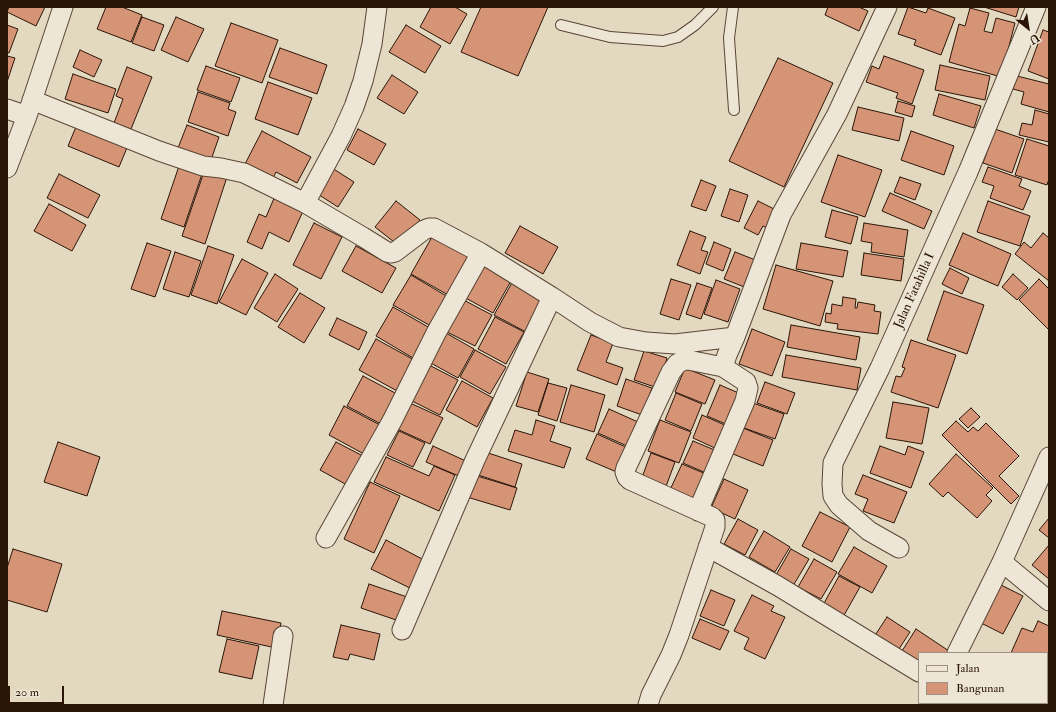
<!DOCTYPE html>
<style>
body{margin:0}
#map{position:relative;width:1056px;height:712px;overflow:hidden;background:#e3d9c0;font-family:"IM FELL Double Pica",serif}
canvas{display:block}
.frame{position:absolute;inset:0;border:8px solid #2b1507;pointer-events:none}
.legend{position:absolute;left:918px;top:652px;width:130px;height:52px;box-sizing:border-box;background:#ede6d6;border:1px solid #9f9283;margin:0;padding:5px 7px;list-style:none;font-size:12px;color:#2b1507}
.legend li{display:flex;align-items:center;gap:8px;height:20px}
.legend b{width:20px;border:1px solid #9f9283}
.north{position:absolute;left:1008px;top:8px;width:40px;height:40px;-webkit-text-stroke:3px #ede6d6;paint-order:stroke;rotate:150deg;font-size:11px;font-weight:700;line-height:16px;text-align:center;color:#2b1507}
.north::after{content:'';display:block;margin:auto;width:14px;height:18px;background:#2b1507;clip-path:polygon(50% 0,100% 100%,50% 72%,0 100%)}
.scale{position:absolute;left:8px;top:686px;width:56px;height:18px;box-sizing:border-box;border:2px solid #2b1507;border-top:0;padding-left:5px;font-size:12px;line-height:14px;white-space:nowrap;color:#2b1507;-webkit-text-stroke:3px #ede6d6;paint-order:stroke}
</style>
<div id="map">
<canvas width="1056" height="712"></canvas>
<div class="frame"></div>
<ul class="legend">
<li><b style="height:5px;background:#ede6d6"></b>Jalan</li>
<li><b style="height:11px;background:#d69477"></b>Bangunan</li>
</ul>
<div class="north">U</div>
<div class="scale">20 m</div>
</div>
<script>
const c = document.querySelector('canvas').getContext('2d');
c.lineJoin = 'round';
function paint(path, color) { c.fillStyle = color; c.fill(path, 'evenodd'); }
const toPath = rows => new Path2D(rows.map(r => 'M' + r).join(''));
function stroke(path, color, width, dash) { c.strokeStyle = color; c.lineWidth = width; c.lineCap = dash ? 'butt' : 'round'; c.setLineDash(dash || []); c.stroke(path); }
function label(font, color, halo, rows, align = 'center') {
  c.font = font + ' "IM FELL Double Pica",serif'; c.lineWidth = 3; c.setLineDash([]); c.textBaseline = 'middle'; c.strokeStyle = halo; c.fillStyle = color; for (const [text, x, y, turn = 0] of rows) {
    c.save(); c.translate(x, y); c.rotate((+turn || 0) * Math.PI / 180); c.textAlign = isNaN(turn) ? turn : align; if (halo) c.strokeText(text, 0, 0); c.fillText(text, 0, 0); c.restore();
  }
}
const building = toPath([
 [9,7,45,7,36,26,7,12,9,7],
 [106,7,122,7,142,15,131,42,97,29,106,7],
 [431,7,455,7,467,14,450,44,420,27,431,7],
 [481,7,548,7,518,76,461,52,481,7],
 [828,7,859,7,868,11,859,31,825,15,828,7],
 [908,7,926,13,928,8,955,18,941,55,914,45,916,40,898,34,908,7],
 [984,7,1019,7,1016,17,984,7],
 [970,8,989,13,984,31,992,33,996,18,1015,23,1001,77,949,62,959,24,965,26,970,8],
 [142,17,164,25,154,51,132,43,142,17],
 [176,17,204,29,188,62,161,50,176,17],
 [231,23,278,40,262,83,215,66,231,23],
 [7,25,18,29,9,53,7,52,7,25],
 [406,25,441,46,425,73,389,52,406,25],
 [1043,30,1049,32,1049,79,1028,71,1043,30],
 [280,48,327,65,317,94,269,77,280,48],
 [80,50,102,60,94,77,73,67,80,50],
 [7,56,15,58,7,82,7,56],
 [884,56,924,70,912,104,896,98,898,93,866,82,872,66,879,69,884,56],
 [778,58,833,83,784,187,729,161,778,58],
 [940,65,990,76,985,100,935,90,940,65],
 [206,66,240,78,231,102,197,90,206,66],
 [127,67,152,77,131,129,114,123,123,99,116,96,127,67],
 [73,74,116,89,108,113,65,99,73,74],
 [392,75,418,92,404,114,377,98,392,75],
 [1017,76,1049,84,1049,112,1021,104,1024,92,1013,89,1017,76],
 [268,82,312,98,298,135,255,119,268,82],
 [198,92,230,103,228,109,236,112,228,136,188,122,198,92],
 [939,94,981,106,974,128,933,115,939,94],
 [898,101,915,106,912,117,895,112,898,101],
 [858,107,904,118,899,141,852,130,858,107],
 [1035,110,1049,114,1049,142,1019,135,1022,123,1032,125,1035,110],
 [78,122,129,143,119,167,68,146,78,122],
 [187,125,219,137,211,160,178,148,187,125],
 [358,129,386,144,374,165,347,150,358,129],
 [995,129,1024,139,1012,173,983,163,995,129],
 [262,131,311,157,297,183,276,172,272,180,244,166,262,131],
 [911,131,954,146,944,175,901,160,911,131],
 [1027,139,1049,146,1049,179,1047,185,1015,175,1027,139],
 [838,155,882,170,865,217,821,202,838,155],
 [179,166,202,174,184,227,161,219,179,166],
 [988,167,1022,179,1019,186,1031,191,1023,210,990,198,994,186,982,182,988,167],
 [332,168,354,182,338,207,316,193,332,168],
 [205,169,227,177,205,244,182,236,205,169],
 [59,174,100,195,88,218,47,198,59,174],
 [900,177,921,184,915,200,894,192,900,177],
 [701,180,716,186,706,211,691,206,701,180],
 [730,189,748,195,739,222,721,216,730,189],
 [890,193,932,211,924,229,882,211,890,193],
 [275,196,304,209,289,242,269,232,262,249,247,242,259,214,266,217,275,196],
 [396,201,420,220,399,246,375,227,396,201],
 [758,201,780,212,771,230,763,226,758,235,744,228,758,201],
 [988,201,1030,216,1020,246,977,232,988,201],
 [49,204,86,225,72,251,34,231,49,204],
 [832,210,858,217,851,244,825,237,832,210],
 [314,223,342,237,321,279,293,265,314,223],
 [864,223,908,230,904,257,871,252,872,243,861,241,864,223],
 [520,226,558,247,543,274,505,253,520,226],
 [690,231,706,237,701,250,708,252,700,274,677,265,690,231],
 [963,233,1011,254,998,286,949,265,963,233],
 [1043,233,1049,238,1049,281,1015,254,1024,242,1031,248,1043,233],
 [432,237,472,259,450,296,411,274,432,237],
 [714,242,731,249,723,271,706,264,714,242],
 [147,243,171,251,155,297,131,289,147,243],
 [801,243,848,251,843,277,796,269,801,243],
 [208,246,234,255,217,304,191,295,208,246],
 [356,246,396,268,382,293,342,271,356,246],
 [175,252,201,261,189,297,163,289,175,252],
 [735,252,758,261,747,288,724,279,735,252],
 [864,253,904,259,901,281,861,275,864,253],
 [242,259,268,273,246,315,219,302,242,259],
 [481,262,512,279,493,313,462,296,481,262],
 [776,265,833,281,820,326,763,309,776,265],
 [950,268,969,278,962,294,942,284,950,268],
 [275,274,298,289,277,322,254,308,275,274],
 [1013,274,1028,288,1017,300,1002,287,1013,274],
 [411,275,448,297,431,326,393,305,411,275],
 [514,279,546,296,526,332,494,315,514,279],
 [671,279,691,285,679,320,660,314,671,279],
 [1039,279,1049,289,1049,330,1019,300,1039,279],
 [716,280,740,289,728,322,704,314,716,280],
 [697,283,712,288,701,319,686,314,697,283],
 [944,291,984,305,967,354,927,340,944,291],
 [300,293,325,308,304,343,278,327,300,293],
 [458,297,492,315,475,346,441,329,458,297],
 [843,297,856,299,855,308,857,308,858,302,875,305,874,311,881,312,878,334,837,329,838,324,825,322,826,313,831,314,832,304,842,306,843,297],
 [393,307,430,328,413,358,376,336,393,307],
 [495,317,524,332,506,364,478,349,495,317],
 [337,318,367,332,359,350,329,335,337,318],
 [791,325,860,337,856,360,787,347,791,325],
 [752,329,785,342,772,376,739,364,752,329],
 [446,333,474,349,458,378,429,362,446,333],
 [591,335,613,343,606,362,623,368,617,385,577,370,591,335],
 [376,339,416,361,399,392,359,370,376,339],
 [911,340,956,355,938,408,891,392,896,376,901,377,905,368,902,367,911,340],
 [475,350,506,367,490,394,460,377,475,350],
 [644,351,667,358,658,388,634,380,644,351],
 [786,355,861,368,857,390,782,377,786,355],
 [429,365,458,380,440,415,410,400,429,365],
 [685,368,715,380,705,404,675,392,685,368],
 [527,372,549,379,538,412,516,406,527,372],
 [363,376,397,394,381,424,347,406,363,376],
 [626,379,652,388,642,415,617,406,626,379],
 [462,381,493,398,477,427,446,410,462,381],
 [765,382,795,393,787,414,757,403,765,382],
 [548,383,567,388,557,421,538,415,548,383],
 [571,385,605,395,594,432,560,422,571,385],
 [720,385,741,394,728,425,707,416,720,385],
 [676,393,702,404,691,431,665,420,676,393],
 [893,402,929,408,922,444,886,438,893,402],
 [410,403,443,418,430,444,397,429,410,403],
 [753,403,784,414,775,439,744,428,753,403],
 [344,406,380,425,364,454,329,435,344,406],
 [971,408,980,417,968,428,959,419,971,408],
 [609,409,638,422,627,446,598,433,609,409],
 [702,415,727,426,717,449,693,438,702,415],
 [536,420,555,426,550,441,571,448,564,468,508,451,515,430,532,435,536,420],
 [660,420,691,432,679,463,648,451,660,420],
 [956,421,968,432,973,427,978,431,986,423,1019,456,999,476,1019,496,1011,504,942,435,956,421],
 [743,428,773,440,763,466,733,454,743,428],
 [399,431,425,443,413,467,387,455,399,431],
 [597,434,630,449,619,473,586,459,597,434],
 [693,441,717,451,706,473,683,463,693,441],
 [58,442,100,457,87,496,44,482,58,442],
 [336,442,363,456,347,485,320,470,336,442],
 [433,446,468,462,461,477,426,462,433,446],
 [880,446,905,455,908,446,924,452,911,488,870,473,880,446],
 [482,451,522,464,515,487,475,474,482,451],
 [651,453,675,462,664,492,640,483,651,453],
 [956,454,993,488,986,495,992,501,977,518,948,492,943,497,929,484,956,454],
 [386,457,429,476,434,466,455,475,439,511,374,482,386,457],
 [682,464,706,474,693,502,669,492,682,464],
 [474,475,517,488,510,510,467,497,474,475],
 [863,475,907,492,894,523,863,511,868,499,855,494,863,475],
 [724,479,748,490,735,519,711,508,724,479],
 [370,482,400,496,374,553,344,539,370,482],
 [820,512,850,527,832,562,802,546,820,512],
 [1049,518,1049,538,1039,530,1049,518],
 [738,519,758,530,745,555,724,544,738,519],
 [764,531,790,547,775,572,749,557,764,531],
 [386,540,426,561,412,589,371,569,386,540],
 [1049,545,1049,579,1032,565,1049,545],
 [854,547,887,566,872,593,838,574,854,547],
 [13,549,62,564,47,612,7,600,7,568,13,549],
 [791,549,809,559,793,586,776,575,791,549],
 [814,559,837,572,821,599,798,587,814,559],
 [839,576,860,587,843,617,823,605,839,576],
 [369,584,410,598,402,622,361,608,369,584],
 [1001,585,1023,596,1003,634,981,623,1001,585],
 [711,590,735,600,724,626,700,616,711,590],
 [752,595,774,606,771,611,785,617,765,659,744,649,749,638,734,631,752,595],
 [222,611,281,623,276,648,217,635,222,611],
 [887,617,910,632,897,652,874,637,887,617],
 [700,619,729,631,720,650,692,638,700,619],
 [1038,621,1049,626,1049,669,1047,668,1047,653,1011,653,1022,628,1033,632,1038,621],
 [341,625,380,634,374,660,350,654,348,660,333,657,341,625],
 [916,629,952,653,919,653,919,662,902,651,916,629],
 [227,639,259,646,252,679,219,672,227,639]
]);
paint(building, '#d69477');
stroke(building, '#2b1507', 1);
const lane = toPath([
 [733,7,729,38,734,110],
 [561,25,610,37,663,41,678,37,695,25,713,7]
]);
const street = toPath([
 [32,100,159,151,203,166,221,168,244,173,305,203,363,237,387,252,391,253,395,252,424,230,429,228,434,228,481,253,552,297,590,322,619,337,646,342,675,344,735,337,781,215,837,114,887,7],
 [7,109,27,116],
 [7,168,27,116,63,7],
 [305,203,341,136,354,107,363,81,372,44,377,7],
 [698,511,745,401,748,388,746,382,723,367,727,355,735,337],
 [326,538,392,421,436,333,481,253],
 [708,547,778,586,919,672],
 [899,548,869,531,839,505,833,496,832,484,833,463,880,368,968,172,1036,7],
 [1002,562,1049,601],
 [402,630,475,460,552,297],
 [957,653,1002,562,1049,457],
 [273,705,283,636],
 [648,705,651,695,671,655,679,635,715,527,715,520,712,517,630,480,627,477,625,472,626,468,671,372,677,364,682,361,688,360,723,367]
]);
stroke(lane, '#594635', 12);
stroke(street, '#594635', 21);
stroke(lane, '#ede6d6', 10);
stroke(street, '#ede6d6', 19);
label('13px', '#2b1507', '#ede6d6', [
 ["Jalan Fatahilla I",915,291,-66]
]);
</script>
